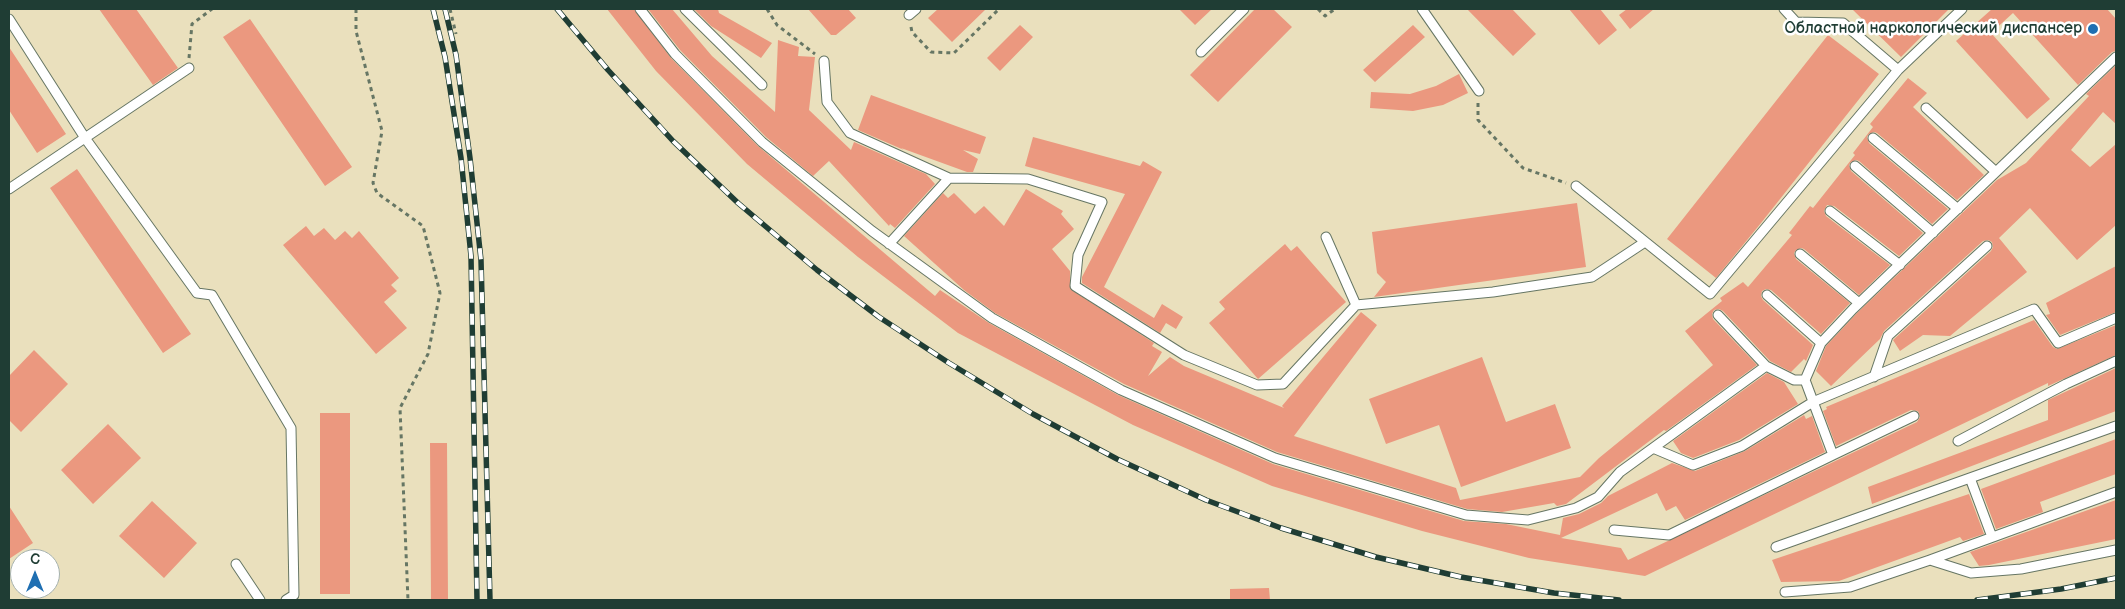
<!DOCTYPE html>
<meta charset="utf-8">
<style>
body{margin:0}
#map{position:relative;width:2125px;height:609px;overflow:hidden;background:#eae0bd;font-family:"Balsamiq Sans",sans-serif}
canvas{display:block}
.frame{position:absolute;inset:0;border:10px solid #1f3d34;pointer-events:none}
.north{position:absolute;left:10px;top:549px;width:50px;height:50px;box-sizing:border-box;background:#fff;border:1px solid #a5b1ae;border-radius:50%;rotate:0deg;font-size:14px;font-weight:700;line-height:20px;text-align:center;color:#1f3d34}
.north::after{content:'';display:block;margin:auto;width:18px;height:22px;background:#1f6fb2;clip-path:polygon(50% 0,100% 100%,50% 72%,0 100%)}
</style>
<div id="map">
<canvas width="2125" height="609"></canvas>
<div class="frame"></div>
<div class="north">С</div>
</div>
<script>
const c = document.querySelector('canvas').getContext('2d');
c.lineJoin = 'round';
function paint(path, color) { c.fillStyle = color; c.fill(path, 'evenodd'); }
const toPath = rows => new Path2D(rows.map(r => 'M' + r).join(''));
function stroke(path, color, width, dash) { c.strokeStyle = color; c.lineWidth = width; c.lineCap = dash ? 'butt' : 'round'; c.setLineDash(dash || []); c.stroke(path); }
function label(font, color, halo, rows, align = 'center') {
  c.font = font + ' "Balsamiq Sans",sans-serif'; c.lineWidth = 5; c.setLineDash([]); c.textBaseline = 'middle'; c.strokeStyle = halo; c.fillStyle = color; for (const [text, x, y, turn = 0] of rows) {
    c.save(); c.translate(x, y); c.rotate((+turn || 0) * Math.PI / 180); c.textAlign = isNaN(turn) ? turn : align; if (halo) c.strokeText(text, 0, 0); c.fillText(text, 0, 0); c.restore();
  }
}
paint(toPath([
 [99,9,136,9,178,68,153,85],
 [607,9,634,9,671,58,758,146,935,296,940,290,989,323,1118,395,1273,464,1464,521,1506,524,1560,535,1563,518,1579,514,1601,503,1608,496,1672,463,1695,471,1745,451,1801,417,1804,415,1806,419,1812,416,1825,452,1685,520,1676,506,1666,511,1657,493,1561,538,1621,548,1628,560,1917,422,1920,417,1918,411,1911,410,1836,446,1823,411,1827,409,1826,407,2034,320,2053,347,2057,349,2116,325,2116,355,2048,386,2048,383,1645,576,1529,558,1422,531,1272,486,1133,425,958,333,858,257,747,164,656,71],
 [648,9,672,9,712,56,775,112,778,40,799,47,798,56,815,57,809,110,851,150,854,142,926,174,935,184,895,228,890,224,889,226,829,161,813,176,766,137,680,50],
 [694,9,718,9,719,13,772,43,761,58,711,26],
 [808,9,848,9,856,18,836,35,831,35],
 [938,9,986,9,952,42,928,18],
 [1179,9,1212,9,1195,25],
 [1255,9,1273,9,1292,27,1218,102,1190,75],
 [1467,9,1512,9,1536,34,1513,56],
 [1569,9,1600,9,1617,30,1599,45],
 [1627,9,1654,9,1630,29,1619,15],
 [1852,9,1949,9,1901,57],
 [1992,9,2107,9,2116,19,2116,51,2112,52,2078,85,2013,13,1991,33,2050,99,2027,119,1956,41],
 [250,19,352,167,325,186,223,37],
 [1020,25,1033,37,1000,71,987,58],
 [1413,25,1425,37,1375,82,1363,70],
 [1828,35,1879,74,1761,223,1716,278,1667,239],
 [9,47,66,134,37,153,9,110],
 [2116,65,2116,124,2103,112,2071,150,2090,167,2116,144,2116,225,2077,260,2030,208,1999,238,2027,272,1950,336,1923,335,1900,351,1893,340,1991,251,1993,247,1992,242,1988,240,1983,241,1884,331,1880,339,1831,386,1816,371,1826,346,1857,313,1997,180,2026,163,2089,96,2086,94],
 [1459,74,1468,93,1443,105,1413,111,1370,108,1371,92,1410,94,1436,86],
 [1908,78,1927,93,1913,107,1984,175,1957,200,1877,133,1874,132,1869,134,1867,137,1869,143,1948,209,1932,224,1859,161,1856,160,1851,162,1849,165,1851,171,1923,233,1899,256,1834,206,1827,205,1824,211,1826,216,1890,265,1859,295,1804,249,1801,248,1796,250,1794,253,1796,259,1850,303,1821,334,1771,290,1766,289,1762,291,1761,296,1763,300,1813,345,1806,361,1804,359,1791,372,1770,361,1723,311,1719,309,1714,310,1712,314,1713,319,1757,365,1666,431,1664,430,1566,504,1557,506,1554,503,1502,512,1467,509,1277,452,1124,384,995,313,964,290,904,236,943,193,948,198,954,193,975,214,984,206,1004,226,1026,189,1063,211,1061,214,1074,229,1052,249,1070,271,1070,289,1154,343,1152,346,1162,352,1148,376,1170,357,1184,366,1284,408,1282,406,1361,312,1377,325,1294,436,1456,488,1460,500,1580,477,1599,458,1713,365,1685,331,1722,301,1720,298,1743,282,1748,287,1792,235,1789,233,1810,206,1813,208,1855,155,1853,153,1873,127,1870,124],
 [871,95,986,137,980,154,963,150,978,159,973,172,967,172,901,148,904,150,858,130],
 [1033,137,1140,166,1143,161,1162,172,1104,287,1154,318,1162,304,1183,317,1176,329,1166,323,1160,333,1082,283,1082,277,1125,194,1025,166],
 [77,169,191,334,163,353,50,188],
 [1577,203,1586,267,1374,297,1386,282,1377,273,1372,232],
 [306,226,314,236,324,228,335,240,345,231,352,238,359,231,399,278,391,285,397,291,384,302,407,328,376,354,283,245],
 [1285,244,1291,251,1297,246,1346,302,1258,379,1209,323,1225,309,1219,302],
 [2116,266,2116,312,2060,335,2046,315,2050,314,2046,303],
 [34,350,68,384,21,432,9,420,9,376],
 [1482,357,1506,422,1555,404,1571,448,1461,487,1439,425,1386,444,1369,399],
 [2116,368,2116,411,1872,504,1868,487,2048,420,2048,400],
 [1767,373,1784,382,1798,404,1739,440,1693,458,1681,453,1673,441],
 [320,413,350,413,350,594,320,594],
 [108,424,141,458,93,504,61,470],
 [2116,439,2116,474,2040,502,2043,512,1996,529,1981,489],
 [430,443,447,443,448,600,431,600],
 [1969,494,1984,534,1963,541,1960,537,1839,581,1781,582,1772,560],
 [2116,500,2116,539,1989,565,1979,566,1970,552],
 [152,501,197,543,164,578,119,536],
 [9,506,33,543,9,559],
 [1269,588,1270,600,1230,600,1230,589]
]), '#eb987f');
const service = toPath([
 [640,9,675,54,762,142,872,231,992,318,1121,390,1275,458,1466,515,1528,520,1576,508,1598,497,1620,472,1766,366],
 [685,9,762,85],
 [1422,9,1479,91],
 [1784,9,1796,22,1843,23,1898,70,1962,9],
 [909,15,916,9],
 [9,19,85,138,197,293,212,295,291,428,294,595,286,600],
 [1201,52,1244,9],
 [824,61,827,102,850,133,949,178],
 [1926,108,1996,172],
 [1873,138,1958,209],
 [1855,166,1933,233],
 [1576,186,1710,294,1898,70],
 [9,189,189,68],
 [1830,211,1900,265],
 [889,244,949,178,1028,179,1102,202,1078,255,1075,286,1184,355,1257,385,1283,384,1356,305,1326,237],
 [1800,254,1859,303],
 [1767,295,1821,343],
 [1356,305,1493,292,1592,277,1645,242],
 [1718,315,1766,366,1794,380,1805,380],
 [1874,377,1888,336,1987,246],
 [1914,416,1833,455,1805,380,1821,343,1853,309,2116,57],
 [1958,441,2066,384,2116,361],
 [1653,448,1693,465,1742,446,1813,402,2034,309,2058,343,2116,318],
 [1970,478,1992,537],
 [1614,530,1669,535,1833,455],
 [1776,547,2116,426],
 [1930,560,2116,492],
 [236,564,260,600],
 [1785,592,1850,587,1930,560,1971,573,2021,569,2116,550]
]);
stroke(service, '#667664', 11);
stroke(toPath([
 [356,9,356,31,382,131,373,183,377,193,423,226,440,293,428,354,400,408,408,600],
 [450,9,456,34],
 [767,9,777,25,815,54],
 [1318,9,1325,16,1335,9],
 [911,27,912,32,931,52,954,53,999,9],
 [189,58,192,24,212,9],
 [1478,103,1478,120,1523,168,1566,183]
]), '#667664', 3, [4, 4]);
stroke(service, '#fff', 9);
const rail = toPath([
 [433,9,445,57,461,158,471,256,477,600],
 [445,9,456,55,470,158,481,260,490,600],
 [557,9,608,70,673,141,738,203,817,270,879,317,949,363,1033,414,1117,459,1206,500,1281,528,1376,557,1461,577,1554,593,1619,600],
 [1977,600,2061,589,2116,578]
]);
stroke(rail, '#1f3d34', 5.5);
stroke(rail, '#fff', 4, [11]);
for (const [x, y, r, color] of [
 [2093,29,6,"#1f6fb2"]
]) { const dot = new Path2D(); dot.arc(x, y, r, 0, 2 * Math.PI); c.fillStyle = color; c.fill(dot); stroke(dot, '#fff', 2); }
label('16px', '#1f3d34', '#fff', [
 ["Областной наркологический диспансер",2082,29]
], 'right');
</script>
